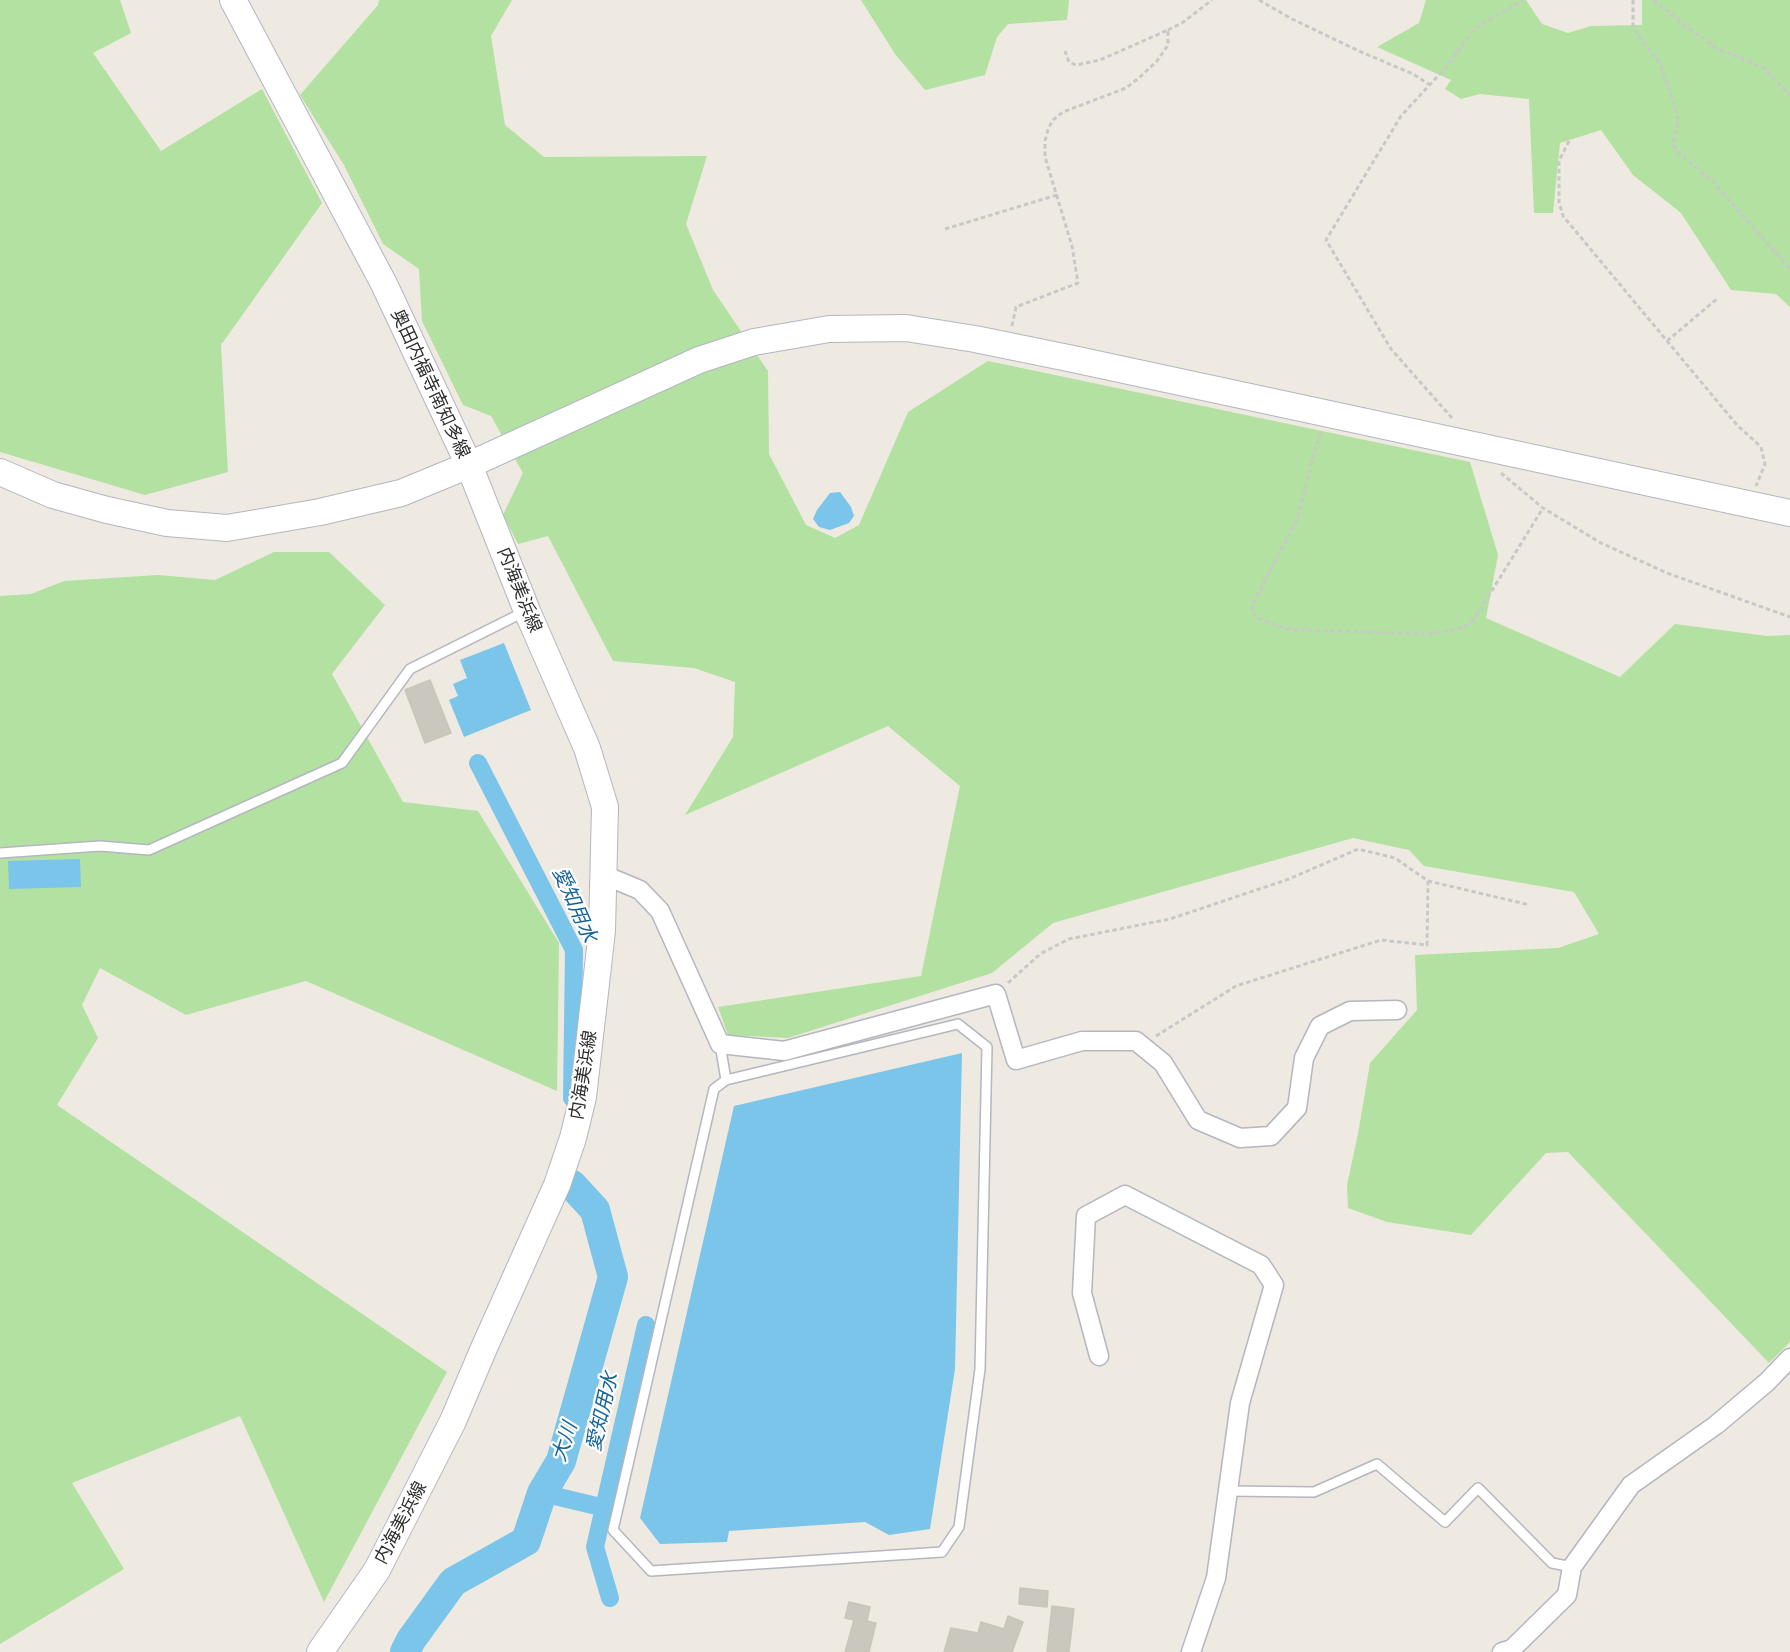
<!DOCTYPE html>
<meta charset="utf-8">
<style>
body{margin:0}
canvas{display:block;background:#eee9e1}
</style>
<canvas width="1790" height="1652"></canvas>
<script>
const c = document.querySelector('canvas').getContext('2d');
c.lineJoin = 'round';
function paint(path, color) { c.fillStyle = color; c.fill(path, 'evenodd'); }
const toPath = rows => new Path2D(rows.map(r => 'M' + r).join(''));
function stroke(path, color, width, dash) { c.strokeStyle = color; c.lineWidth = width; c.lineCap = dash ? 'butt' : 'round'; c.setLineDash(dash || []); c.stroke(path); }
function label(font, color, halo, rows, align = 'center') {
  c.font = font + ' "Noto Sans","Noto Sans JP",sans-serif'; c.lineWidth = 4.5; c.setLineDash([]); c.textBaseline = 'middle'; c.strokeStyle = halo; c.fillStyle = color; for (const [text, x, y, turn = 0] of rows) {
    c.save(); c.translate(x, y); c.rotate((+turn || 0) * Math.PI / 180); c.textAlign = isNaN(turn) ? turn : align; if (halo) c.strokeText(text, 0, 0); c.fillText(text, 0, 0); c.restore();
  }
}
paint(toPath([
 [0,0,120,0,131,33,93,53,161,151,262,89,322,203,221,345,228,472,145,495,0,452],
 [379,0,512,0,491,36,505,125,544,157,707,156,686,224,713,290,768,371,769,454,806,525,835,538,859,525,908,412,988,361,1470,462,1498,555,1486,618,1620,677,1675,624,1767,636,1790,635,1790,1342,1769,1363,1568,1152,1546,1153,1471,1235,1387,1222,1348,1208,1347,1185,1358,1134,1370,1063,1417,1010,1415,955,1558,948,1599,934,1574,892,1424,866,1409,850,1353,838,1053,923,992,973,788,1038,728,1035,718,1007,921,976,960,786,888,726,685,815,733,737,735,682,694,668,613,661,548,536,518,544,503,515,523,473,491,416,463,405,422,321,419,269,383,244,344,165,300,95,378,5],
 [861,0,1069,0,1067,20,1008,24,997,37,985,75,925,90,895,54],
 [1426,0,1526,0,1542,24,1568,33,1591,26,1642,25,1642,0,1790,0,1790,307,1776,294,1731,290,1681,213,1633,175,1601,130,1560,143,1553,213,1534,213,1529,99,1480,94,1461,99,1445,89,1451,80,1377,47,1419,23],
 [274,552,329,552,385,605,332,674,403,802,478,811,559,943,557,1091,306,981,186,1015,100,968,82,1005,98,1038,57,1105,447,1372,324,1602,240,1416,72,1483,124,1569,0,1644,0,596,31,594,64,581,158,575,215,580]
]), '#b3e1a1');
paint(toPath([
 [840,492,851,507,854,516,849,523,830,530,819,527,813,519,817,510,830,493],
 [504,643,531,710,464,737,449,700,458,696,453,684,467,678,460,660],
 [80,859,81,887,9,889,8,861],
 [962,1053,955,1369,930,1529,889,1535,865,1522,729,1531,727,1542,660,1544,640,1518,734,1106]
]), '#7ac5e9');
stroke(toPath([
 [478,763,574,950,572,1098],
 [542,1493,605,1508],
 [610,1598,595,1547,646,1325]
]), '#7ac5e9', 18);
stroke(toPath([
 [405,1652,411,1640,453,1582,526,1541,542,1493,561,1461,613,1277,595,1210,572,1185]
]), '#7ac5e9', 30);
const building = toPath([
 [430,680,451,733,425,743,405,690,430,680],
 [1020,1588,1048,1591,1047,1607,1019,1604,1020,1588],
 [849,1602,870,1607,867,1621,876,1623,869,1652,845,1652,854,1620,845,1618,849,1602],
 [1052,1606,1074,1609,1069,1652,1047,1652,1052,1606],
 [1008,1616,1023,1622,1012,1652,944,1652,951,1628,978,1633,981,1622,1004,1629,1008,1616]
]);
paint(building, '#cac7bf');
stroke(building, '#c9c5ba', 1.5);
const lane = toPath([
 [0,853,100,846,149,850,342,763,410,669,526,611],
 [720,1044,726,1080,714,1089,613,1530,651,1571,942,1552,959,1527,980,1369,987,1047,958,1024,726,1080],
 [1227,1491,1314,1492,1377,1464,1445,1522,1478,1488,1552,1563,1572,1567]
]);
const street = toPath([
 [604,875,640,890,660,911,720,1044,784,1051,996,994,1016,1060,1082,1041,1136,1041,1163,1063,1198,1120,1240,1138,1271,1136,1297,1108,1304,1058,1320,1026,1350,1011,1397,1010],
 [1099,1356,1082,1293,1086,1216,1125,1195,1261,1265,1274,1285,1240,1403,1216,1578,1191,1652],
 [1502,1652,1512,1649,1567,1595,1572,1567,1631,1485,1716,1425,1767,1382,1790,1358]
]);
const secondary = toPath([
 [233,0,384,284,469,465,527,611,587,748,605,807,602,931,583,1097,573,1138,557,1185,484,1348,453,1421,377,1570,320,1652],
 [0,472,53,495,107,510,167,523,227,528,320,512,401,493,469,465,699,360,754,342,829,329,906,328,975,339,1073,359,1790,513]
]);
stroke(lane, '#b4b6c0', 12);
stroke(street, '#b4b6c0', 21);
stroke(secondary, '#b4b6c0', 28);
stroke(toPath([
 [1259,0,1292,19,1359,51,1413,74,1430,85],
 [1633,0,1633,28,1659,62,1675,106,1678,123,1674,139,1674,146,1678,152,1713,182,1790,269],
 [1654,0,1682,23,1716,48,1762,67,1790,95],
 [1168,30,1182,23,1212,0],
 [1569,141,1559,161,1559,202,1563,216,1737,425,1761,447,1765,464,1756,486],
 [945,229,1057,195],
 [1012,326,1016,307,1078,283,1072,246,1045,157,1045,141,1048,129,1053,120,1063,112,1126,88,1140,77,1157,61,1168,45,1168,30,1100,60,1076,65,1069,62,1065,51],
 [1667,341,1718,298],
 [1452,418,1391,349,1326,240,1401,116,1448,65,1474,29,1523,0],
 [1321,433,1317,442,1297,520,1252,605,1251,611,1257,618,1282,627,1295,630,1430,634,1462,628,1471,623,1480,610,1543,508],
 [1501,473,1543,508,1601,543,1667,573,1790,617],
 [1008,983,1040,954,1069,939,1170,919,1289,879,1358,849,1395,858,1428,881,1530,905],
 [1156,1036,1236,986,1381,940,1427,945,1428,881]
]), '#c8c8c8', 3, [4.5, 3]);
stroke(lane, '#fff', 9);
stroke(street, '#fff', 18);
stroke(secondary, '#fff', 26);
label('18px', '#2d2d2d', '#fff', [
 ["奥田内福寺南知多線",430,384,65],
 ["内海美浜線",519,590,68],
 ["内海美浜線",584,1075,-81],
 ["内海美浜線",401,1523,-62]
]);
label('italic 20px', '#15649a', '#fff', [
 ["愛知用水",574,905,66],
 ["愛知用水",603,1412,-77],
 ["大川",565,1442,-72]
]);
</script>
